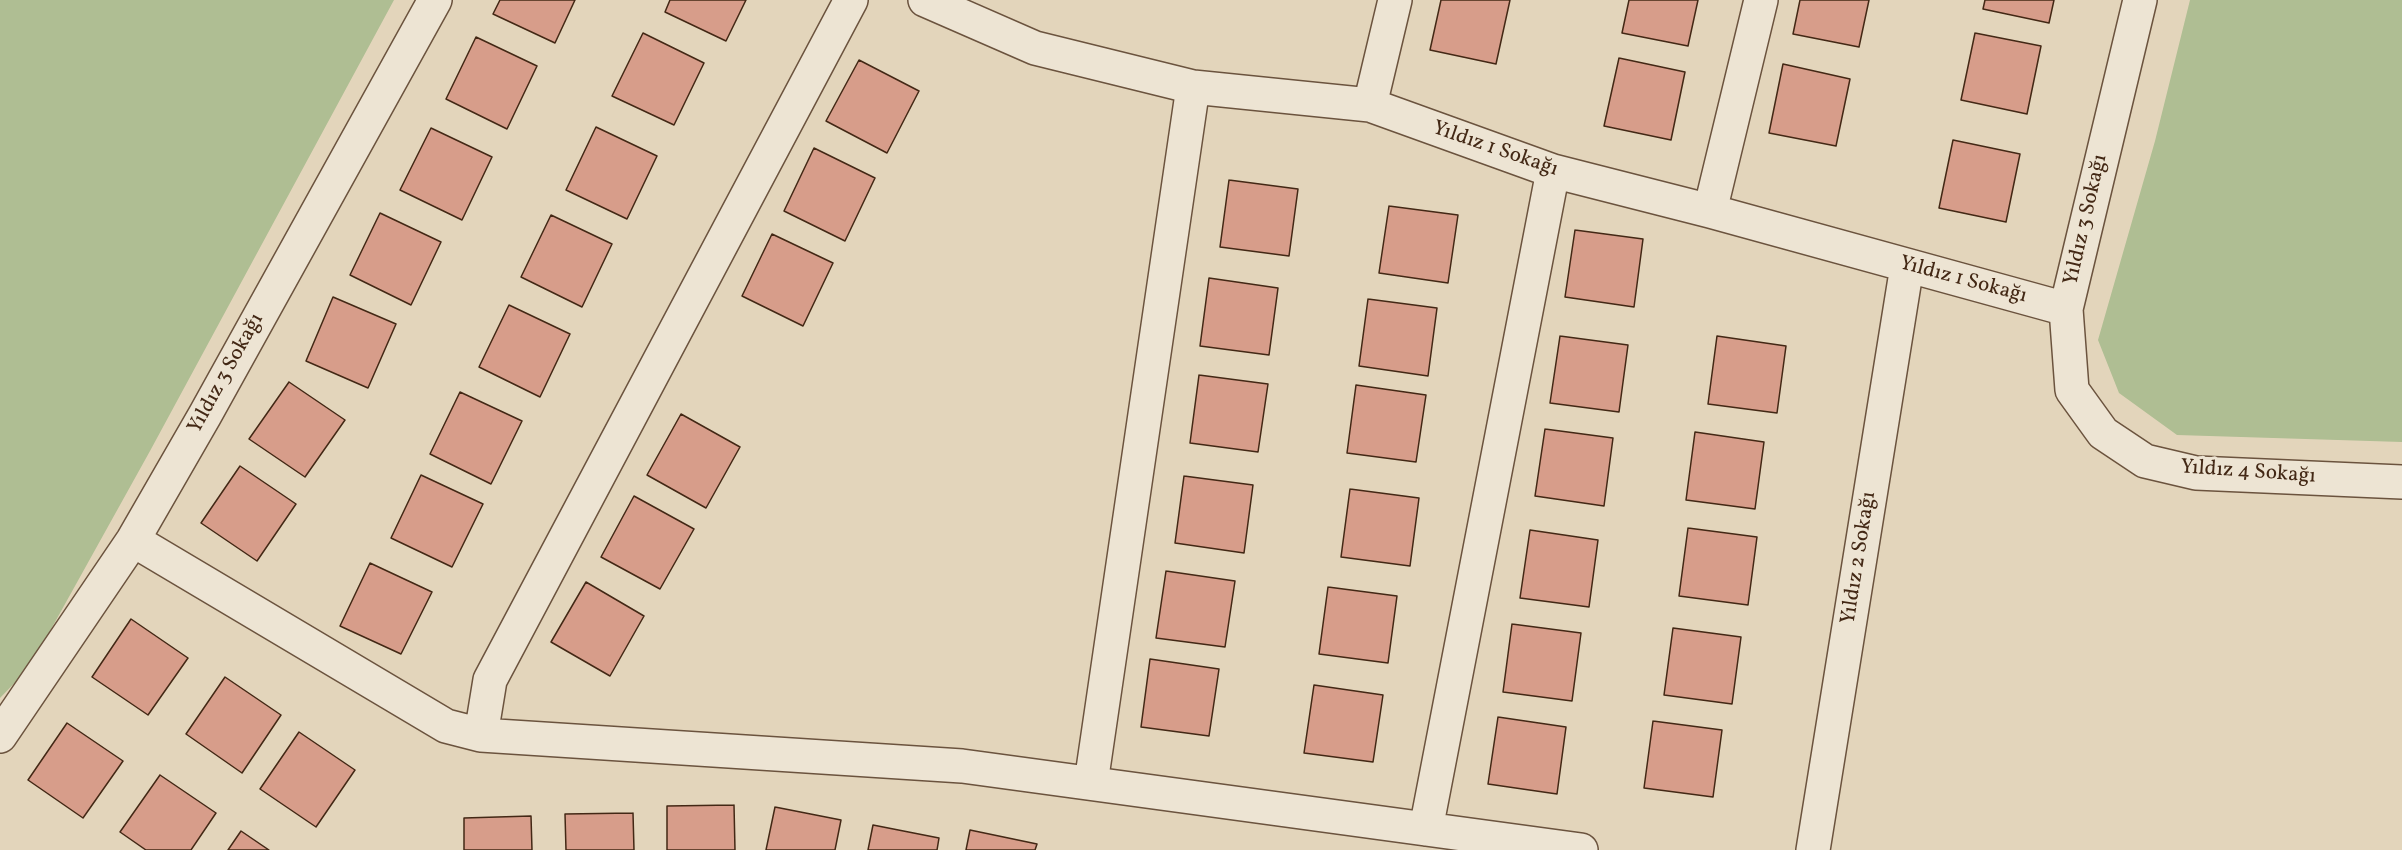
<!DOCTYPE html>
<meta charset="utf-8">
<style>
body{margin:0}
canvas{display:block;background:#e3d5bb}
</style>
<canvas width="2402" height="850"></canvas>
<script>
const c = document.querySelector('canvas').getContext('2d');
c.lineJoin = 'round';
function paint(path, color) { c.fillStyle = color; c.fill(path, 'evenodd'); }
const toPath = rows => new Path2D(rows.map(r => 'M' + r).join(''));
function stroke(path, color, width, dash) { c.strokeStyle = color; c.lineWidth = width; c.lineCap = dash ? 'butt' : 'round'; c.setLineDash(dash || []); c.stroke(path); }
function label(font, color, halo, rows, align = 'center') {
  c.font = font + ' Vollkorn,serif'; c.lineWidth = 6; c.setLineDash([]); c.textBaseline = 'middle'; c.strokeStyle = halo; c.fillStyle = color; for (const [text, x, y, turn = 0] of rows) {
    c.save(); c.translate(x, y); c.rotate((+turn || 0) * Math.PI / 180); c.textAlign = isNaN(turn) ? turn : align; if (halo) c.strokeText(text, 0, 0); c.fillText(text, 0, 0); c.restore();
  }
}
paint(toPath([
 [0,0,394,0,150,451,30,667,0,698],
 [2190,0,2402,0,2402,442,2177,435,2119,393,2098,340,2155,141]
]), '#afbe93');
const building = toPath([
 [500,0,575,0,555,43,493,14,500,0],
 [670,0,746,0,726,41,665,12,670,0],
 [1441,0,1510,0,1496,64,1430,50,1441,0],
 [1629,0,1698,0,1688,46,1622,33,1629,0],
 [1800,0,1869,0,1859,47,1793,34,1800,0],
 [1985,0,2054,0,2049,23,1983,9,1985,0],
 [643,33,704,63,674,125,612,96,643,33],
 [1975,33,2041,46,2027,114,1961,100,1975,33],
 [476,37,537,66,507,129,446,99,476,37],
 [1619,58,1685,72,1671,140,1604,126,1619,58],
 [859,60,919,91,887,153,826,121,859,60],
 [1783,64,1850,79,1836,146,1769,133,1783,64],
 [596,127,657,156,627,219,566,190,596,127],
 [431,128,492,157,462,220,400,190,431,128],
 [1953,140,2020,154,2006,222,1939,208,1953,140],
 [814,148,875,178,845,241,784,211,814,148],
 [1229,180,1298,189,1289,256,1220,247,1229,180],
 [1389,206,1458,215,1448,283,1379,273,1389,206],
 [380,213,441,242,411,305,350,275,380,213],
 [551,215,612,244,582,307,521,277,551,215],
 [1575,230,1643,239,1634,307,1565,297,1575,230],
 [772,234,833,263,803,326,742,296,772,234],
 [1209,278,1278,288,1269,355,1200,346,1209,278],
 [333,297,396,324,368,388,306,361,333,297],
 [1368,299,1437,308,1428,376,1359,366,1368,299],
 [509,305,570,334,540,397,479,367,509,305],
 [1560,336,1628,345,1619,412,1550,403,1560,336],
 [1717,336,1786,346,1777,413,1708,404,1717,336],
 [1199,375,1268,384,1258,452,1190,443,1199,375],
 [289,382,345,420,305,477,249,439,289,382],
 [1356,385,1426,395,1416,462,1347,453,1356,385],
 [460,392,522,421,491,484,430,454,460,392],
 [681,414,740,447,706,508,647,475,681,414],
 [1545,429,1613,438,1604,506,1535,496,1545,429],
 [1695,432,1764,442,1755,509,1686,500,1695,432],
 [240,466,296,504,257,561,201,523,240,466],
 [421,475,483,504,452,567,391,538,421,475],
 [1184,476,1253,485,1244,553,1175,543,1184,476],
 [1350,489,1419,498,1410,566,1341,557,1350,489],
 [634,496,694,529,660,589,601,557,634,496],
 [1688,528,1757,537,1748,605,1679,596,1688,528],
 [1530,530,1598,540,1589,607,1520,598,1530,530],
 [370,563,432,592,401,654,340,626,370,563],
 [1166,571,1235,581,1225,647,1156,638,1166,571],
 [586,582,644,616,610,676,551,642,586,582],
 [1328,587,1397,596,1388,663,1319,654,1328,587],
 [131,619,188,658,148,715,92,677,131,619],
 [1512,624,1581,633,1572,701,1503,692,1512,624],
 [1673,628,1741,637,1732,704,1664,695,1673,628],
 [1150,659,1219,669,1209,736,1141,727,1150,659],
 [225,677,281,715,242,773,186,734,225,677],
 [1314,685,1383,695,1373,762,1304,753,1314,685],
 [1498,717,1566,727,1557,794,1488,784,1498,717],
 [1653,721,1722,730,1713,797,1644,788,1653,721],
 [67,723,123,761,83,818,28,780,67,723],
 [299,732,355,770,316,827,260,789,299,732],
 [160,775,216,813,191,850,146,850,120,832,160,775],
 [734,805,735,850,667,850,667,806,734,805],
 [775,807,841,820,835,850,766,850,775,807],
 [633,813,634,850,566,850,565,814,633,813],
 [531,816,532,850,464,850,464,818,531,816],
 [873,825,939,838,937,850,868,850,873,825],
 [970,830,1037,844,1035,850,966,850,970,830],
 [241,831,269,850,228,850,241,831]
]);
paint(building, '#d79d8a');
stroke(building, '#432815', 1.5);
const minor = toPath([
 [925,0,1035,48,1193,87,1370,105,1553,171,1710,211,2066,309],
 [2140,0,2066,309,2072,390,2103,433,2145,461,2196,473,2402,482],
 [1370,105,1395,0],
 [1710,211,1761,0],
 [133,540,446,726,481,735,962,766,1581,850],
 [481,735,490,680,851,0],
 [0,736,133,540,205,415,435,0],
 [1091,783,1193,87],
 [1426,829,1553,171],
 [1813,850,1907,266]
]);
stroke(minor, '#6b533e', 36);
stroke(minor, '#ede4d3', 33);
label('21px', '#432815', '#ede4d3', [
 ["Yıldız 1 Sokağı",1495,150,19],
 ["Yıldız 3 Sokağı",2087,220,-77],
 ["Yıldız 1 Sokağı",1963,281,15],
 ["Yıldız 3 Sokağı",227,374,-61],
 ["Yıldız 4 Sokağı",2248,473,4],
 ["Yıldız 2 Sokağı",1860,558,-81]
]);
</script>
